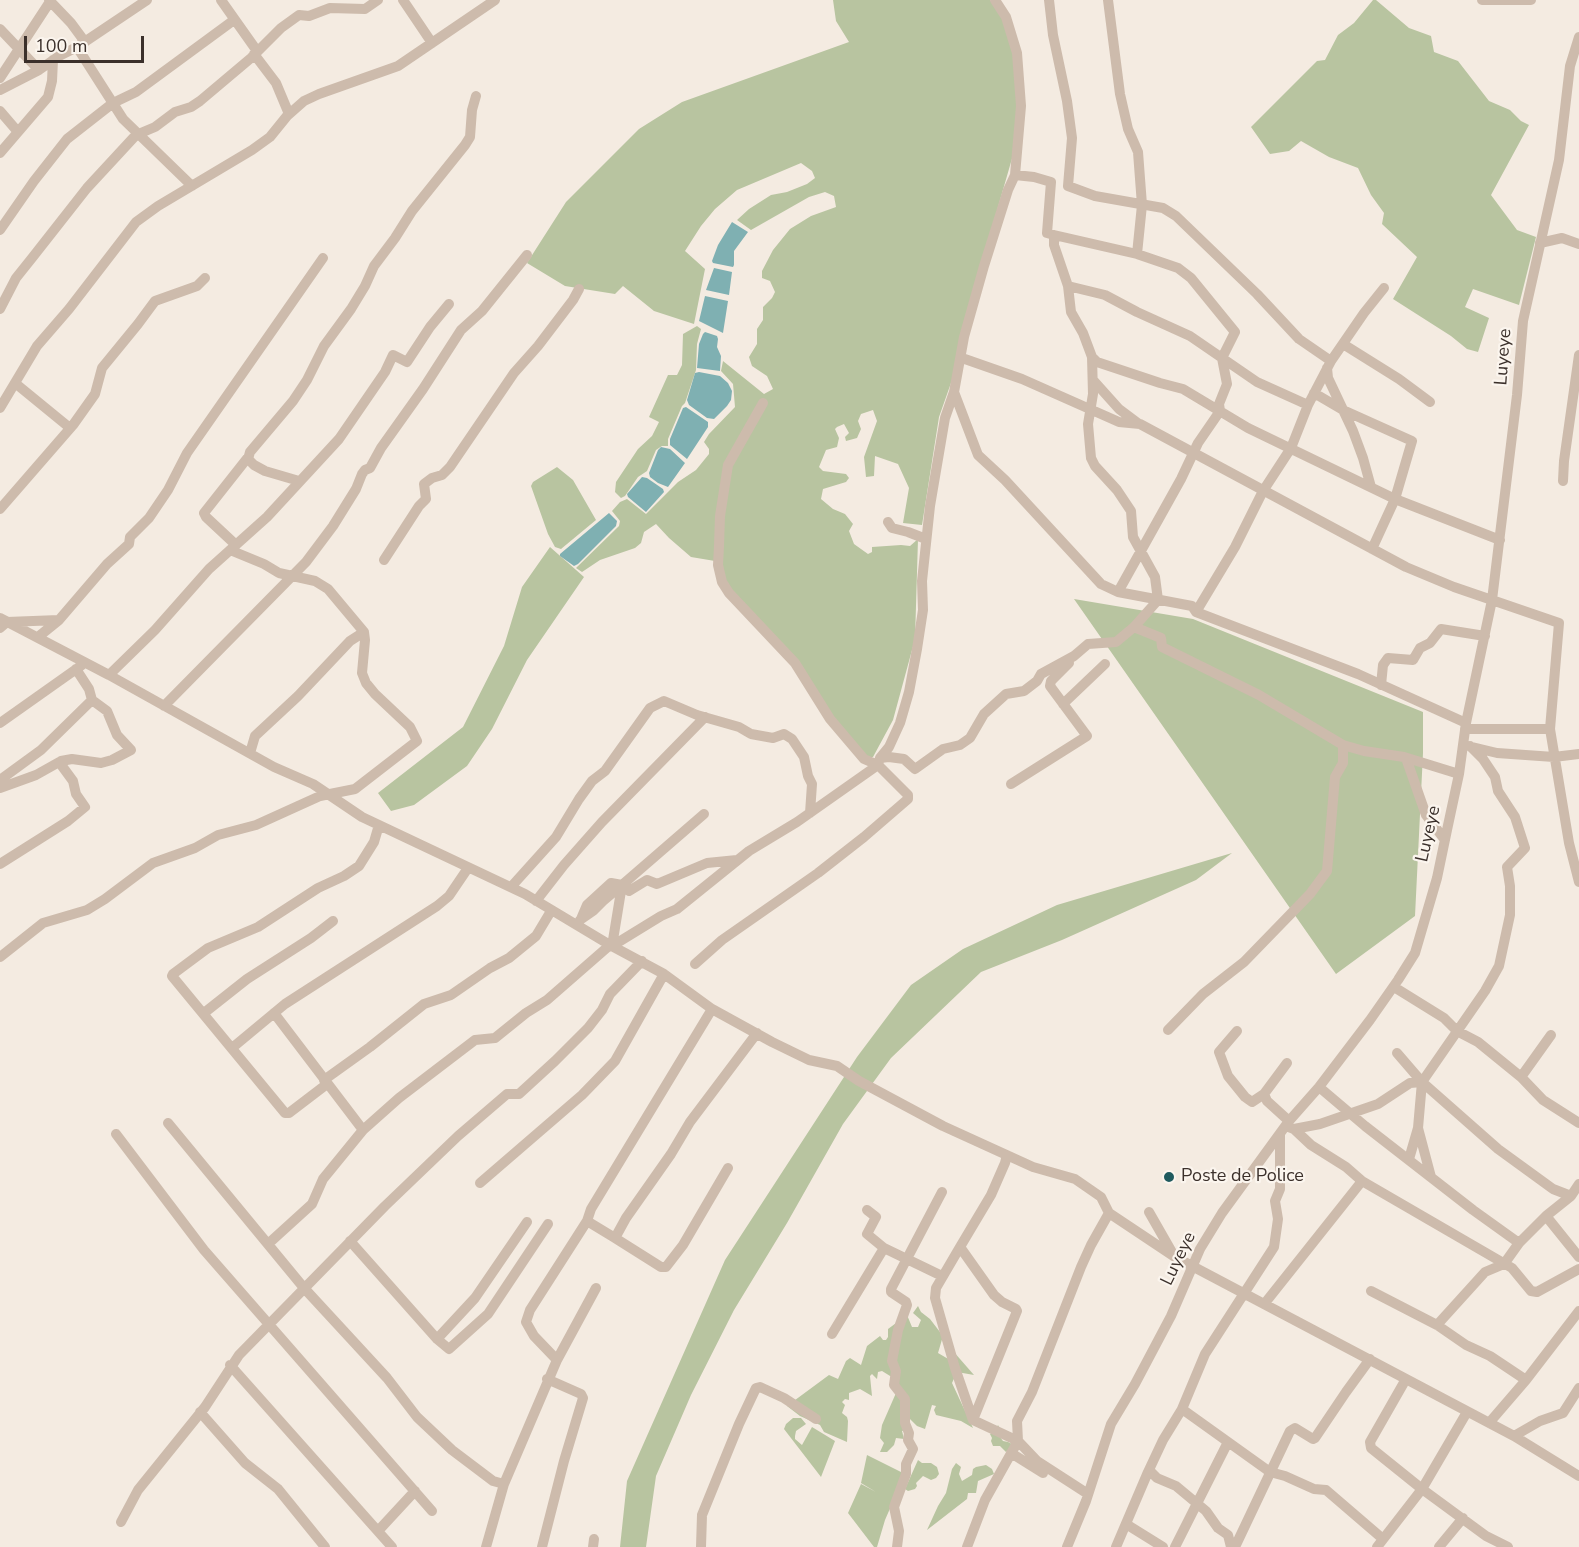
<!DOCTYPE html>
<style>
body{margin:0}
#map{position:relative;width:1579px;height:1547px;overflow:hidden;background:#f4ebe1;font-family:"Nunito Sans",sans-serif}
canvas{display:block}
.scale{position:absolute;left:24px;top:36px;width:120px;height:27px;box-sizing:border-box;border:3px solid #3b302b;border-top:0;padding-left:8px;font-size:18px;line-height:21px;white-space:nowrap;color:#3b302b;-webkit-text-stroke:4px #fbf5ee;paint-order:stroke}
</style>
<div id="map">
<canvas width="1579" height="1547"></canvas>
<div class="scale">100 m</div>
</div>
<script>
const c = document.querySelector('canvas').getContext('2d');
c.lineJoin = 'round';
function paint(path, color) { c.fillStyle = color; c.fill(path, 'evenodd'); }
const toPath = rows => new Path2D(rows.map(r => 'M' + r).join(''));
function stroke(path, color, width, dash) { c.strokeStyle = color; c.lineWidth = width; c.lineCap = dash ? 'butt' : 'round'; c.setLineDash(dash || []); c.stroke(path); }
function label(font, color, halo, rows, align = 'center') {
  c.font = font + ' "Nunito Sans",sans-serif'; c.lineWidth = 4.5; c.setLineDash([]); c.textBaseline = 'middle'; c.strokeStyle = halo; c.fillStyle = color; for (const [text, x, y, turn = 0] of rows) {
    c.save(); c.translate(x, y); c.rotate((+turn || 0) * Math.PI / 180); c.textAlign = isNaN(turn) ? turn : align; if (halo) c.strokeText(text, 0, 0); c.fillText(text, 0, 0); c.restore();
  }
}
paint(toPath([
 [833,0,990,0,1003,18,1014,53,1018,118,1013,155,961,336,958,363,939,417,922,525,903,523,909,488,898,464,875,456,874,476,866,477,864,457,877,421,873,410,861,414,858,421,861,429,857,438,846,441,845,437,849,433,844,424,837,427,835,429,839,438,837,447,826,450,819,467,823,471,846,474,849,478,846,482,823,489,821,499,833,509,845,514,853,524,849,531,854,544,868,554,872,552,872,547,901,545,910,546,918,539,915,639,893,720,873,757,863,757,812,689,731,591,715,561,691,557,669,538,656,524,644,532,641,543,635,548,600,560,582,572,576,568,619,526,620,521,612,511,620,502,627,499,646,514,678,482,696,470,709,454,709,449,704,442,709,434,735,407,733,384,721,371,723,361,764,394,773,389,767,376,752,366,749,357,757,344,757,329,763,320,763,307,772,298,775,292,770,281,762,278,762,271,773,250,790,229,811,216,836,207,834,196,825,192,809,197,751,230,737,220,749,209,771,195,787,192,807,184,815,178,812,171,801,163,737,190,715,209,701,226,685,251,705,269,694,324,654,311,623,286,615,294,565,286,527,263,566,202,639,129,682,102,849,42,836,21],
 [1373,0,1376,0,1409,28,1431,36,1434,52,1458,61,1489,101,1510,110,1521,121,1529,125,1491,195,1517,230,1536,237,1519,305,1473,289,1465,307,1489,318,1478,352,1467,349,1451,336,1393,299,1417,257,1382,224,1384,213,1371,195,1358,168,1329,157,1301,141,1289,151,1270,154,1251,127,1317,61,1325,60,1338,35,1354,23],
 [697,326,701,329,697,344,696,370,685,403,682,406,668,439,668,446,662,446,656,450,647,471,638,477,625,496,621,498,615,492,616,482,638,449,652,436,659,422,649,417,668,375,677,375,682,365,683,334],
 [557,467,573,480,596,520,561,549,555,547,548,534,531,486,533,482],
 [550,547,584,577,527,660,492,729,467,766,414,805,391,811,378,793,463,727,504,646,522,587],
 [1074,599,1193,619,1423,712,1423,753,1415,916,1336,974],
 [1232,853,1196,880,1062,940,981,972,891,1058,843,1124,787,1223,734,1310,691,1395,656,1476,646,1547,620,1547,627,1481,725,1260,857,1057,911,985,963,949,1057,905],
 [918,1306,921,1312,930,1319,943,1336,938,1353,950,1360,953,1351,974,1375,957,1372,952,1383,973,1428,961,1421,936,1415,934,1410,936,1406,932,1405,925,1429,917,1426,908,1417,906,1430,902,1431,904,1439,896,1438,894,1445,887,1452,880,1452,884,1443,880,1438,882,1425,896,1393,895,1379,882,1371,878,1372,877,1379,872,1374,870,1376,872,1396,860,1389,849,1393,849,1400,845,1399,842,1402,845,1405,842,1413,847,1417,848,1421,847,1442,824,1432,820,1425,800,1416,787,1406,829,1375,838,1379,846,1361,850,1358,861,1365,867,1346,880,1336,883,1340,886,1340,888,1337,888,1329,907,1315,912,1327,918,1327,921,1320,913,1313],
 [793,1418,801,1418,806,1424,796,1431,795,1436,795,1439,802,1445,812,1427,835,1441,821,1477,784,1429,786,1424],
 [998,1425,1000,1429,1000,1437,1003,1441,1008,1442,1014,1445,1006,1452,1000,1446,993,1446,991,1441,992,1438,990,1434,995,1431],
 [867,1455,905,1474,885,1520,877,1547,874,1547,848,1513,861,1484,876,1492,861,1483],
 [918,1460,922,1463,931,1463,937,1467,939,1474,936,1478,931,1480,923,1476,916,1483,917,1486,915,1489,908,1491,905,1489],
 [956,1463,961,1467,959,1474,962,1481,972,1475,973,1469,976,1467,986,1465,992,1469,994,1474,978,1481,976,1493,968,1493,967,1499,927,1530,938,1506,946,1493,952,1469]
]), '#b8c4a0');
paint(toPath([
 [732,222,748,232,734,251,734,265,733,267,713,263,712,261,718,245],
 [714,268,732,272,729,295,706,290],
 [705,296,728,301,723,333,699,321],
 [705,332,717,336,718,339,717,347,721,356,720,371,697,368,699,344,703,334],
 [699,372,720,376,728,383,732,391,731,400,727,406,714,419,707,418,689,405,687,400,695,373],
 [686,407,708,422,708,427,687,459,670,445,670,439,683,408],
 [661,447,670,449,685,463,668,487,658,483,650,477,649,473,658,450],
 [642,477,647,478,663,489,664,492,646,512,628,497,627,494],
 [609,513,617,521,616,526,578,564,574,566,560,556,560,554]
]), '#7fb0b2');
stroke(toPath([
 [49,0,71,23,85,42],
 [221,0,257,51],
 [403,0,432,43],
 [1049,0,1053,35,1067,101,1072,138,1068,186,1095,196,1163,208,1176,216,1257,294,1299,339,1331,361],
 [1108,0,1120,94,1128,129,1138,152,1142,205,1137,254,1178,268,1191,278,1235,332,1222,358,1227,384,1219,404,1220,411,1198,443,1181,479,1118,592],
 [1482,0,1531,0],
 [0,29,39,70],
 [77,47,123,119,192,186],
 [254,54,276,83,289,114],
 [0,78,51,0],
 [0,90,39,70,59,56,77,47,147,0],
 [0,111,18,132],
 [0,153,48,97,52,81,53,60],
 [0,230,34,181,67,139,113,103,136,92,234,20],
 [1054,235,1137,254],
 [1540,243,1562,238,1579,244],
 [1068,286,1105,295,1137,312,1190,336,1257,382,1308,405],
 [0,309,16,278,32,258,87,188,136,135,155,127,175,112,191,107,200,101,251,58,281,28,299,15,309,16,330,8,365,9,378,0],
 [1343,344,1399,379,1430,402],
 [1092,357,1097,362,1160,383,1183,389,1248,428,1395,499,1500,540],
 [962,358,1022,379,1119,422,1140,424,1406,567,1454,587,1559,623,1550,729,1569,843,1579,882],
 [1327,368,1328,378,1353,431,1363,458,1371,487],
 [1093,380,1119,409,1139,424],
 [15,383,70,428],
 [954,392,978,455,1005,480,1101,584,1118,592,1192,606,1196,612,1358,674,1466,723],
 [1314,393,1343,410,1412,441,1395,499,1372,549],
 [763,403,728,465,720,516,719,546,718,565,722,582,729,593,795,663,830,719,864,759,878,765,880,758,889,757,904,759,915,769,943,749,960,745,970,738,984,714,1006,694,1024,691,1037,681,1041,674,1074,656,1088,644,1116,642,1134,627,1158,600,1155,577,1133,537,1131,511,1117,490,1095,466,1091,458,1088,424,1093,394,1092,357,1083,333,1071,312,1068,286,1054,245,1054,235,1047,233,1051,182,1034,177,1015,175],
 [0,408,37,346,69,309,136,222,158,206,252,150,270,137,287,116,304,101,319,94,398,66,495,0],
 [299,481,265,471,254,465,248,459,250,452,293,401,307,380,324,346,351,309,365,286,374,266,395,238,412,211,465,145,470,137,472,110,476,96],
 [1563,481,1564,461,1579,355],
 [0,509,73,425,95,394,102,368,138,324,155,301,197,286,205,278],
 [888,522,892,528,908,532,926,539],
 [236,545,206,517,204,513,249,456],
 [384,560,419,506,426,499,424,484,432,478,442,475,450,467,514,373,538,346,573,300,579,289],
 [1196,612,1235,547,1263,491,1291,448,1308,405,1331,361,1364,313,1384,288],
 [0,618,109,675,274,767,313,784,362,817,525,894,610,945,664,974,712,1009,772,1042,809,1060,837,1066,859,1081,943,1126,1033,1167,1075,1179,1101,1197,1109,1213,1175,1257,1514,1436,1579,1476],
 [1134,627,1161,638,1162,647,1259,695,1343,745,1364,751,1404,757,1459,774],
 [0,628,7,622,59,620],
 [38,637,59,620,107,564,129,544,130,537,149,518,168,490,187,453,323,258],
 [109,675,155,630,209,569,267,517,339,439,385,372,393,355,407,362,430,327,449,304],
 [1381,685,1383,665,1388,658,1413,660,1420,648,1430,643,1441,629,1485,636],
 [1063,704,1105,664],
 [164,706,306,562,333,526,356,489,362,474,365,470,370,468,381,448,423,389,461,330,482,311,527,255],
 [0,723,82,665],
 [1465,729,1550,729],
 [1472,747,1497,753,1554,757,1579,754],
 [250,753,255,736,298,696,350,641,364,632],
 [880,758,889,747,900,723,909,692,917,649,923,610,922,581,930,506,945,418,954,392,964,337,984,266,1008,190,1015,175,1021,106,1017,53,1006,17,995,0],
 [1406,758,1426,815,1445,840],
 [0,780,41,750,92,700],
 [1011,784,1087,736,1050,686,1051,681,1069,663],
 [0,788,36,775,61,761,72,759,101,763,112,760,131,750,117,735,107,711,92,700,89,689,76,669],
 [0,864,68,821,85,807,76,794,73,781,62,766,61,761],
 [511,887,556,837,579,799,592,781,605,771,650,708,664,701,697,715,739,727,751,734,773,738,784,734,792,739,804,757,808,776,812,784,810,813],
 [536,901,564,865,602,822,705,717],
 [581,919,587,905,611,883,622,885,704,814],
 [580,920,593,911,603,901,622,885,629,891,647,880,657,884,707,863,737,860],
 [617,943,613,940,622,885],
 [0,957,43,923,87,910,105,899,153,863,195,848,218,835,256,825,320,796,355,789,417,741,410,727,375,694,366,683,362,673,365,640,364,632,328,589,315,581,279,573,264,564,230,550],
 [1394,987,1444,1018,1457,1031,1478,1042,1521,1077,1543,1100,1579,1123],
 [204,1013,247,979,311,938,333,921],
 [274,1013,363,1130],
 [1168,1030,1203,994,1244,962,1310,894,1327,871,1335,777,1343,763,1343,745],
 [1237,1031,1219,1052,1228,1076,1245,1097,1252,1102,1264,1094],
 [232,1048,285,1004,437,906,449,896,468,868],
 [1397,1053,1422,1082,1498,1149,1553,1189,1571,1196],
 [1287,1063,1264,1094,1267,1101,1289,1121],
 [1521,1077,1551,1035],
 [324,1080,370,1047,424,1004,451,995,490,968,509,958,536,936,551,911],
 [327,1084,289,1113,285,1113,172,976,173,974,208,948,258,927,318,888,344,876,359,866,374,842,379,825],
 [1319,1087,1365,1126,1473,1210,1519,1243],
 [168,1123,304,1288,387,1378,417,1417,452,1450,493,1481,504,1484],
 [1286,1126,1294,1129,1311,1145,1346,1167,1362,1181,1512,1268,1531,1291,1537,1292,1579,1269],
 [1418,1128,1431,1177],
 [1294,1129,1320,1124,1378,1104,1410,1083,1422,1082],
 [116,1134,204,1250,432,1511],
 [1007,1155,1005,1163,991,1195,960,1247,994,1295,1002,1302,1016,1309,1017,1311,973,1420,1018,1441,1037,1461,1088,1494],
 [1409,1159,1418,1128,1422,1082,1485,991,1499,966,1510,915,1510,886,1507,867,1525,848,1515,817,1498,791,1495,777,1483,759,1470,746],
 [480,1183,582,1095,615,1061,664,974],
 [867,1210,876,1217,867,1234,884,1248,942,1276],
 [1149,1212,1173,1254],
 [1546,1216,1579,1257],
 [587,1221,615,1238,626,1218,671,1154,690,1122,757,1033],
 [615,1238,661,1267,666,1267,683,1245,728,1168],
 [350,1241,437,1339,449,1349,488,1314,548,1224],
 [268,1244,312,1204,323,1179,363,1130,399,1098,475,1040,495,1038,526,1013,547,1000,610,945,617,943,661,916,677,909,749,851,797,822,878,765,908,795,908,799,864,837,818,873,722,940,695,964],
 [960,1247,936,1288,935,1298,955,1368,973,1420],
 [1371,1291,1437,1325,1466,1345,1490,1356,1526,1380],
 [1265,1303,1362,1181],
 [1437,1325,1485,1272,1504,1264,1519,1243,1546,1216,1571,1196,1579,1184],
 [832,1334,884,1248],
 [437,1339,475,1298,527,1222],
 [557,1360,596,1288],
 [230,1365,392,1547],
 [1406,1379,1370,1442,1371,1448,1422,1489,1486,1536,1508,1547],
 [1182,1409,1270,1472,1285,1476,1314,1489,1326,1490,1383,1539],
 [200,1412,245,1463,278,1489,325,1547],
 [1489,1423,1526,1380,1579,1311],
 [1514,1436,1540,1421,1563,1413,1579,1388],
 [1011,1453,1043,1473],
 [1149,1470,1157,1478,1176,1486,1206,1511,1218,1528,1228,1535,1231,1547],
 [121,1522,138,1490,205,1407,239,1355,385,1206,458,1136,507,1094,519,1094,555,1061,588,1028,602,1010,610,994,642,961],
 [1126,1524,1163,1547],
 [378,1531,415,1491],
 [486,1547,504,1484,557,1360,534,1336,526,1322,530,1310,587,1221,591,1209,712,1009],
 [542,1547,564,1461,583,1398,581,1394,547,1379],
 [593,1547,594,1539],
 [701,1547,702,1515,739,1424,756,1388,760,1387,784,1398,816,1419],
 [897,1547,899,1531,894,1507,906,1474,906,1464,913,1449,908,1440,909,1433,905,1423,905,1399,894,1385,896,1371,892,1361,898,1330,907,1305,906,1302,891,1292,891,1289,942,1192],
 [967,1547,985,1500,1018,1441,1017,1421,1032,1392,1081,1267,1091,1245,1109,1213],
 [1067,1547,1086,1501,1111,1424,1135,1384,1171,1316,1200,1249,1222,1213,1289,1121,1319,1087,1370,1020,1398,980,1415,953,1437,878,1447,830,1459,774,1466,723,1492,600,1517,395,1523,321,1559,160,1570,66,1579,37],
 [1116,1547,1148,1472,1163,1440,1182,1409,1205,1354,1274,1247,1278,1219,1275,1201,1280,1189,1280,1135],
 [1175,1547,1228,1442],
 [1235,1547,1290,1431,1295,1428,1313,1439,1315,1438,1346,1392,1370,1359],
 [1377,1547,1422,1489,1467,1412],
 [1439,1547,1463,1518]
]), '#cdbbac', 10);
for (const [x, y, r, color] of [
 [1169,1177,6,"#1f5a5e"]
]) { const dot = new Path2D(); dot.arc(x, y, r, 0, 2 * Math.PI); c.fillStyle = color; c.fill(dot); stroke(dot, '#fbf5ee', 2); }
label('18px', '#3b302b', '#fbf5ee', [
 ["Luyeye",1504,357,-86],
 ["Luyeye",1429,834,-77],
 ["Luyeye",1179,1259,-64]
]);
label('18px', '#3b302b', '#fbf5ee', [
 ["Poste de Police",1181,1177]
], 'left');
</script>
